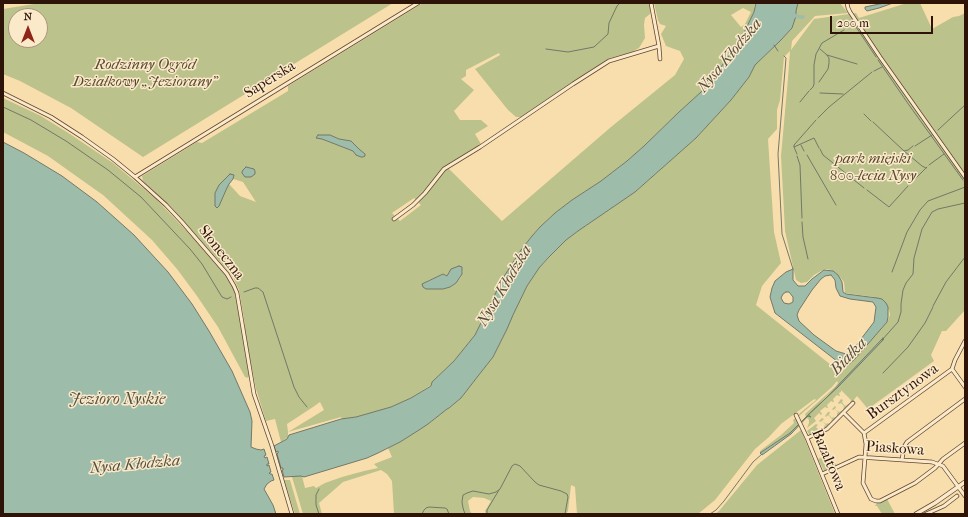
<!DOCTYPE html>
<meta charset="utf-8">
<style>
body{margin:0}
#map{position:relative;width:968px;height:517px;overflow:hidden;background:#f9dead;font-family:"IM FELL French Canon",serif}
canvas{display:block}
.frame{position:absolute;inset:0;border:4px solid #2e1408;pointer-events:none}
.north{position:absolute;left:8px;top:8px;width:40px;height:40px;box-sizing:border-box;background:#fbeaca;border:1px solid #a9947c;border-radius:50%;rotate:0deg;font-size:11px;font-weight:700;line-height:16px;text-align:center;color:#2e1408}
.north::after{content:'';display:block;margin:auto;width:14px;height:18px;background:#8f2418;clip-path:polygon(50% 0,100% 100%,50% 72%,0 100%)}
.scale{position:absolute;left:830px;top:16px;width:103px;height:18px;box-sizing:border-box;border:2px solid #2e1408;border-top:0;padding-left:5px;font-size:12px;line-height:14px;white-space:nowrap;color:#2e1408;-webkit-text-stroke:3px #fbeaca;paint-order:stroke}
</style>
<div id="map">
<canvas width="968" height="517"></canvas>
<div class="frame"></div>
<div class="north">N</div>
<div class="scale">200 m</div>
</div>
<script>
const c = document.querySelector('canvas').getContext('2d');
c.lineJoin = 'round';
function paint(path, color) { c.fillStyle = color; c.fill(path, 'evenodd'); }
const toPath = rows => new Path2D(rows.map(r => 'M' + r).join(''));
function stroke(path, color, width, dash) { c.strokeStyle = color; c.lineWidth = width; c.lineCap = dash ? 'butt' : 'round'; c.setLineDash(dash || []); c.stroke(path); }
function label(font, color, halo, rows, align = 'center') {
  c.font = font + ' "IM FELL French Canon",serif'; c.lineWidth = 3; c.setLineDash([]); c.textBaseline = 'middle'; c.strokeStyle = halo; c.fillStyle = color; for (const [text, x, y, turn = 0] of rows) {
    c.save(); c.translate(x, y); c.rotate((+turn || 0) * Math.PI / 180); c.textAlign = isNaN(turn) ? turn : align; if (halo) c.strokeText(text, 0, 0); c.fillText(text, 0, 0); c.restore();
  }
}
paint(toPath([
 [40,3,393,3,143,157,71,108,20,81,3,74,3,9],
 [16,16,40,16,40,40,16,40],
 [423,3,649,3,650,9,650,14,645,18,644,25,645,38,639,48,632,52,610,58,596,67,521,117,516,117,508,110,475,69,500,55,499,53,466,70,466,76,461,79,474,90,454,111,460,120,481,120,488,126,475,134,481,144,460,158,448,165,449,169,502,221,611,127,675,75,684,59,680,51,666,46,661,34,666,26,660,24,658,20,654,3,755,3,754,12,740,41,715,75,701,92,679,112,644,146,627,161,601,181,572,200,555,213,540,227,532,236,521,250,503,278,475,335,454,361,432,382,431,385,411,398,391,407,379,411,356,417,342,419,341,417,288,432,288,437,281,442,275,419,266,421,256,389,246,339,244,319,239,290,233,277,173,209,143,181,142,176,197,142,202,143,288,91,288,86],
 [743,8,751,12,745,24,741,27,731,15],
 [330,135,339,139,351,141,359,149,365,154,348,149,322,139],
 [234,177,233,179,243,182,256,202,240,196,229,184,218,207,215,206,215,193],
 [414,198,421,205,400,221,392,213],
 [463,271,460,278,456,283,450,287,443,289,425,288,427,281,443,274,447,276,449,274],
 [320,402,324,410,288,432,287,424,313,407],
 [798,3,840,3,848,13,815,16,792,41,791,50,814,19,856,13,859,18,907,3,920,3,932,29,953,17,959,16,965,13,965,310,946,331,942,331,931,355,934,361,868,409,857,396,853,401,853,402,826,428,813,434,809,434,807,431,816,424,818,425,816,427,819,430,820,428,822,429,825,428,824,426,826,425,822,421,820,422,819,421,822,418,824,419,822,421,826,424,828,423,829,424,831,422,832,419,828,415,826,417,825,416,828,412,830,412,829,415,832,418,834,417,835,418,837,416,837,414,838,412,835,409,833,410,832,409,835,406,836,407,835,409,839,412,843,410,844,406,841,403,839,404,838,403,841,399,843,400,842,402,845,406,850,403,851,400,841,390,841,392,839,393,840,396,839,396,837,395,833,399,834,402,833,402,831,401,827,405,828,408,827,408,825,407,820,411,822,414,821,415,819,413,814,418,816,421,807,428,809,423,809,420,807,418,809,414,838,387,838,385,806,417,805,414,835,387,838,383,837,381,832,387,798,417,798,416,800,413,816,400,815,399,813,400,781,424,769,437,755,449,715,500,698,514,577,514,575,487,571,485,568,511,566,514,486,514,485,511,491,501,484,498,473,497,468,501,470,511,472,514,394,514,392,481,387,474,381,470,343,482,319,503,322,514,303,514,292,477,294,476,302,476,305,488,314,486,316,488,325,483,342,477,364,471,378,468,374,464,392,457,388,448,400,442,428,424,447,409,449,408,461,398,478,376,493,357,507,329,513,315,527,286,539,268,566,240,578,231,635,192,696,138,731,100,749,77,755,65,780,41,792,28,796,16,796,11],
 [790,51,788,78,781,156,785,231,796,280,801,283,807,282,814,275,821,271,826,269,831,270,837,274,844,282,845,293,874,297,889,310,890,315,887,322,855,358,848,365,841,373,756,305,762,286,781,263,774,232,768,139,777,129,777,110,780,100,784,57],
 [3,98,41,116,70,134,113,163,156,199,201,246,226,275,233,286,235,293,239,310,250,375,248,378,245,377,218,327,197,296,177,269,152,240,103,195,93,188,48,156,3,132],
 [794,419,797,419,799,424,790,433,760,453,760,451,781,435,794,423,793,420],
 [801,430,835,514,715,514,719,511,757,465],
 [831,454,836,465,827,470,827,469,824,471,818,459],
 [284,480,290,480,300,514,295,514],
 [887,499,895,514,882,514,877,506,875,506,877,503]
]), '#bcc28b');
const water = toPath([
 [756,3,798,3,796,11,796,16,792,28,780,41,755,65,749,77,731,100,696,138,635,192,578,231,566,240,549,257,539,268,527,286,513,315,507,329,493,357,478,376,461,398,449,408,447,409,428,424,419,430,400,442,378,453,367,458,304,477,301,476,284,477,282,470,283,470,283,468,281,468,277,454,278,453,278,451,276,452,274,446,287,439,289,435,341,419,356,417,391,407,411,398,431,386,432,382,454,361,475,335,503,278,521,250,532,236,540,227,555,213,572,200,601,181,627,161,644,146,679,112,701,92,715,75,740,41,754,12,756,3],
 [884,3,893,3,879,8,867,11,865,9,865,7,884,3],
 [318,135,330,135,339,139,351,141,359,149,365,154,365,156,363,157,361,157,356,155,353,151,322,139,316,138,318,135],
 [3,142,24,153,62,176,97,202,134,235,168,272,192,304,209,331,232,371,250,412,252,421,251,447,256,449,261,450,264,449,266,455,264,456,265,458,267,457,269,464,267,464,267,466,269,465,271,472,269,473,270,474,272,474,274,480,271,481,267,484,264,489,273,505,276,514,3,514,3,142],
 [246,167,254,169,255,171,255,174,251,177,245,177,242,173,242,172,243,170,246,167],
 [230,174,234,175,233,179,229,184,226,190,219,206,217,208,215,206,215,193,219,185,230,174],
 [459,266,462,267,462,274,456,283,450,287,443,289,426,289,423,287,422,284,424,283,443,274,447,276,451,269,459,266],
 [793,269,793,280,798,286,805,286,812,279,824,270,833,271,838,275,842,282,843,292,846,294,877,298,882,299,886,303,888,307,888,317,887,322,854,360,848,365,842,365,775,313,770,297,772,288,775,281,786,272,793,269],
 [831,275,835,280,836,288,840,296,850,299,873,302,876,307,874,322,851,352,846,354,836,351,814,335,799,321,797,315,799,310,812,290,821,279,825,276,831,275],
 [786,292,789,292,793,297,793,302,789,304,784,303,781,298,783,294,786,292],
 [883,338,884,339,838,387,809,414,809,416,811,417,808,416,791,434,762,455,760,453,790,433,807,416,827,397,883,338]
]);
paint(water, '#9ebcaa');
stroke(water, '#717969', 1);
stroke(toPath([
 [846,28,853,24,856,27,876,57],
 [774,45,778,51],
 [546,49,568,52,594,47,608,34,609,23,617,6,620,3],
 [827,55,857,64],
 [784,56,786,58,778,154,782,234,793,269],
 [878,60,909,105,963,180],
 [874,71,882,67],
 [819,82,828,69,829,63,829,58,827,55,820,49],
 [810,90,813,87,814,84,814,65,816,54,822,43,844,30],
 [820,93,843,94],
 [800,102,809,91],
 [3,107,31,120,66,141,108,170,141,197,190,249,202,264,222,297,227,299,231,297],
 [864,114,871,121],
 [818,118,829,107,872,72],
 [816,120,794,145,794,147,814,138,819,148],
 [873,122,904,151,908,150,913,146],
 [938,130,965,105],
 [801,145,804,151],
 [915,146,932,135],
 [794,147,797,154],
 [820,149,823,155,864,188],
 [904,151,922,166,926,168],
 [807,155,836,205],
 [797,156,800,165,802,218],
 [929,165,944,154],
 [910,184,927,167],
 [867,190,889,207,908,186],
 [802,222,803,237,808,259],
 [892,272,907,232,920,210,928,201,960,189,965,187],
 [244,292,255,288,258,288,263,292,294,387,299,397,307,407],
 [933,306,946,282,965,257],
 [882,340,898,322,901,312,901,304,903,290,906,283,913,274,914,258,922,229,932,212,938,209,965,203],
 [883,373,908,347,925,323,933,307],
 [319,489,316,495,316,505,319,514],
 [422,514,424,510,426,508,429,507,445,508,447,509,449,514],
 [465,514,463,508,462,502,463,495,467,493,473,491,489,494,496,492,500,489,512,466,515,464,520,466,535,482,539,485,561,491,567,494,568,497,565,514],
 [487,514,487,510,499,490],
 [710,514,716,510,724,501,753,462,762,454]
]), '#717969', 1);
stroke(toPath([
 [793,15,800,17,803,17]
]), '#9ebcaa', 3.5);
const minor = toPath([
 [651,3,659,46,660,59],
 [847,3,848,8,850,12,880,57,965,177],
 [3,93,51,117,82,137,113,159,135,177,166,205,182,222,227,274,234,286,237,293,254,394,272,446,292,514],
 [135,177,418,3],
 [394,219,413,205,425,193,444,169,480,147,573,84,609,61,659,46],
 [952,369,965,387],
 [844,413,864,433],
 [796,415,807,438,838,514],
 [864,433,866,444,863,483,871,499,876,501,880,501,915,483,935,468,943,459,965,443],
 [864,433,952,369,955,360,965,341],
 [807,438,827,429,853,403],
 [902,460,904,447,907,442,965,399],
 [822,474,859,457,932,462,943,466,965,496],
 [926,514,944,506,957,496]
]);
const tertiary = toPath([
 [916,514,935,503,965,482]
]);
stroke(minor, '#614631', 4.5);
stroke(tertiary, '#614631', 5);
stroke(minor, '#fbeaca', 3);
stroke(tertiary, '#fbeaca', 3.5);
label('italic 15px', '#59482f', '#fbeaca', [
 ["Rodzinny Ogród",145,65],
 ["Działkowy „Jeziorany”",145,82],
 ["park miejski",873,159],
 ["800-lecia Nysy",873,176]
]);
label('15px', '#2e1408', '#fbeaca', [
 ["Saperska",270,80,-32],
 ["Słoneczna",221,253,52],
 ["Bursztynowa",903,392,-36],
 ["Piaskowa",895,449,4],
 ["Bazaltowa",828,460,67]
]);
label('italic 16px', '#554f41', '#fbeaca', [
 ["Nysa Kłodzka",730,56,-50],
 ["Nysa Kłodzka",505,286,-59],
 ["Białka",849,357,-46],
 ["Jezioro Nyskie",117,400],
 ["Nysa Kłodzka",135,465,-5]
]);
</script>
